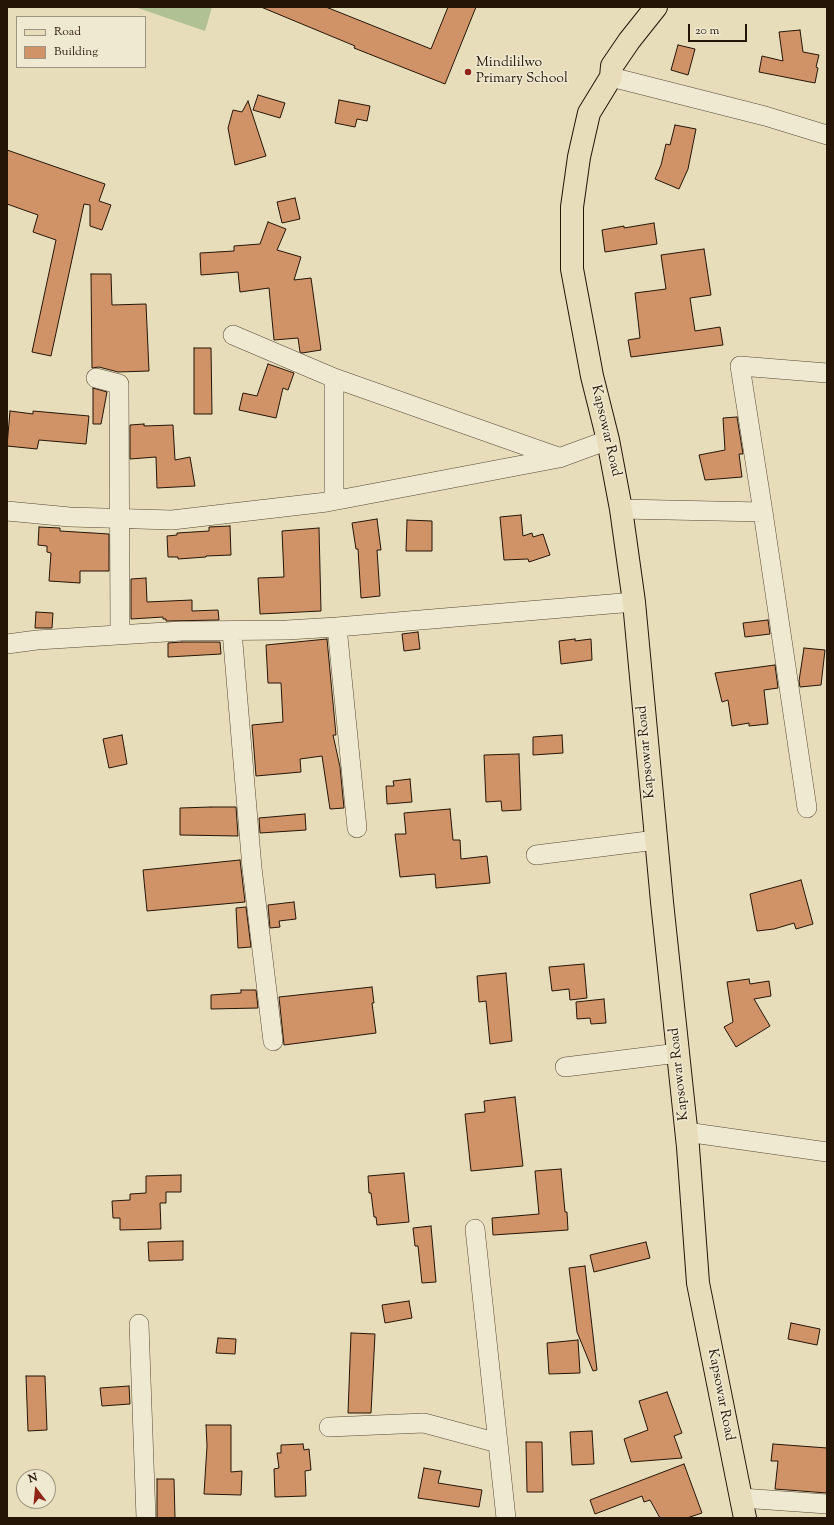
<!DOCTYPE html>
<style>
body{margin:0}
#map{position:relative;width:834px;height:1525px;overflow:hidden;background:#e7ddba;font-family:"Sorts Mill Goudy",serif}
canvas{display:block}
.frame{position:absolute;inset:0;border:8px solid #251507;pointer-events:none}
.legend{position:absolute;left:16px;top:16px;width:130px;height:52px;box-sizing:border-box;background:#efe9d2;border:1px solid #9e9481;margin:0;padding:5px 7px;list-style:none;font-size:12px;color:#251507}
.legend li{display:flex;align-items:center;gap:8px;height:20px}
.legend b{width:20px;border:1px solid #9e9481}
.north{position:absolute;left:16px;top:1469px;width:40px;height:40px;box-sizing:border-box;background:#efe9d2;border:1px solid #9e9481;border-radius:50%;rotate:344deg;font-size:11px;font-weight:700;line-height:16px;text-align:center;color:#251507}
.north::after{content:'';display:block;margin:auto;width:14px;height:18px;background:#8f2418;clip-path:polygon(50% 0,100% 100%,50% 72%,0 100%)}
.scale{position:absolute;left:688px;top:24px;width:59px;height:18px;box-sizing:border-box;border:2px solid #251507;border-top:0;padding-left:5px;font-size:12px;line-height:14px;white-space:nowrap;color:#251507;-webkit-text-stroke:3px #efe9d2;paint-order:stroke}
</style>
<div id="map">
<canvas width="834" height="1525"></canvas>
<div class="frame"></div>
<ul class="legend">
<li><b style="height:5px;background:#e7ddba"></b>Road</li>
<li><b style="height:11px;background:#d09267"></b>Building</li>
</ul>
<div class="north">N</div>
<div class="scale">20 m</div>
</div>
<script>
const c = document.querySelector('canvas').getContext('2d');
c.lineJoin = 'round';
function paint(path, color) { c.fillStyle = color; c.fill(path, 'evenodd'); }
const toPath = rows => new Path2D(rows.map(r => 'M' + r).join(''));
function stroke(path, color, width, dash) { c.strokeStyle = color; c.lineWidth = width; c.lineCap = dash ? 'butt' : 'round'; c.setLineDash(dash || []); c.stroke(path); }
function label(font, color, halo, rows, align = 'center') {
  c.font = font + ' "Sorts Mill Goudy",serif'; c.lineWidth = 3; c.setLineDash([]); c.textBaseline = 'middle'; c.strokeStyle = halo; c.fillStyle = color; for (const [text, x, y, turn = 0] of rows) {
    c.save(); c.translate(x, y); c.rotate((+turn || 0) * Math.PI / 180); c.textAlign = isNaN(turn) ? turn : align; if (halo) c.strokeText(text, 0, 0); c.fillText(text, 0, 0); c.restore();
  }
}
paint(toPath([
 [135,7,212,7,205,31]
]), '#b0c294');
const building = toPath([
 [261,7,326,7,431,49,448,7,476,7,445,84,354,48,355,46,261,7],
 [800,30,803,52,819,55,816,67,818,68,815,83,759,72,762,56,783,61,779,32,800,30],
 [678,45,695,49,688,75,671,70,678,45],
 [258,95,285,103,280,118,253,110,258,95],
 [339,100,370,106,367,121,357,119,355,127,335,123,339,100],
 [248,101,266,156,235,165,228,128,233,110,242,112,248,101],
 [675,125,696,129,688,169,679,189,655,179,661,165,666,144,670,145,675,125],
 [7,150,105,184,99,201,111,205,102,230,90,226,90,205,84,204,51,356,32,352,56,240,33,232,38,215,7,204,7,150],
 [295,198,300,219,282,223,277,202,295,198],
 [268,222,286,229,277,250,301,257,294,280,311,278,321,350,302,353,300,352,298,338,274,340,269,288,240,292,238,272,201,275,200,253,234,251,234,246,260,244,268,222],
 [654,223,657,244,605,252,602,230,624,226,624,228,654,223],
 [704,249,711,295,690,298,695,331,720,327,723,345,631,357,628,340,640,338,635,293,666,289,661,255,704,249],
 [91,274,111,274,112,305,146,304,149,371,118,372,99,367,92,368,91,274],
 [194,348,211,348,212,414,194,414,194,348],
 [268,364,294,373,288,390,283,388,276,418,239,410,243,393,257,396,268,364],
 [93,388,107,392,101,424,93,424,93,388],
 [10,411,33,414,33,411,89,416,86,444,39,440,37,449,7,446,10,411],
 [737,417,743,454,739,454,742,477,705,480,699,455,725,450,723,418,737,417],
 [144,424,144,426,173,425,175,460,190,457,195,486,157,488,156,457,130,459,130,425,144,424],
 [521,515,523,536,532,533,533,537,543,534,550,555,529,562,528,559,504,560,500,517,521,515],
 [377,519,381,550,377,550,380,596,361,598,358,549,356,549,352,523,377,519],
 [407,520,432,521,432,551,406,551,407,520],
 [230,526,231,555,206,556,206,557,178,559,178,557,168,557,167,536,177,535,177,533,209,531,209,527,230,526],
 [39,527,60,528,60,531,109,534,109,571,80,571,80,583,49,581,51,553,47,552,47,546,38,545,39,527],
 [319,528,321,611,260,614,258,578,284,577,282,531,319,528],
 [146,578,147,602,192,600,192,611,218,610,219,620,166,621,166,619,163,619,163,617,131,619,131,579,146,578],
 [36,612,53,613,52,628,35,628,36,612],
 [768,620,770,634,745,637,743,623,768,620],
 [418,632,420,649,404,651,402,634,418,632],
 [327,639,336,735,333,735,340,767,344,808,330,809,322,756,300,759,301,772,256,776,252,725,283,722,281,683,268,683,266,645,327,639],
 [575,639,575,641,591,639,592,660,561,664,559,641,575,639],
 [182,642,220,642,221,654,168,657,168,643,182,642],
 [804,648,825,650,821,685,800,687,799,681,804,648],
 [775,665,778,688,764,690,768,724,749,726,749,723,732,726,728,700,722,702,715,673,775,665],
 [122,735,127,764,109,768,103,739,122,735],
 [562,735,563,753,533,755,533,737,562,735],
 [519,754,521,810,502,811,501,801,486,802,484,755,519,754],
 [410,779,412,802,387,804,386,786,394,786,393,781,410,779],
 [211,807,236,807,238,836,180,835,180,808,211,807],
 [450,809,453,840,460,840,461,859,487,856,490,883,436,888,435,874,400,877,395,834,406,834,404,813,450,809],
 [305,814,306,830,260,833,259,818,305,814],
 [240,860,245,902,147,911,143,870,240,860],
 [801,880,813,924,796,929,794,923,774,929,757,931,750,894,801,880],
 [294,902,296,919,279,921,280,927,270,928,268,905,294,902],
 [246,907,251,947,238,948,236,908,246,907],
 [584,964,587,998,570,1000,569,989,552,991,549,967,584,964],
 [506,973,512,1041,490,1044,486,1001,479,1002,477,976,506,973],
 [749,979,750,984,769,981,771,996,754,999,770,1026,736,1047,724,1027,733,1022,727,982,749,979],
 [372,987,374,1003,372,1003,376,1033,284,1045,279,997,372,987],
 [241,990,256,990,258,1008,211,1009,211,995,241,993,241,990],
 [604,999,606,1023,591,1024,590,1018,577,1019,576,1002,604,999],
 [515,1097,523,1166,471,1171,465,1114,485,1112,484,1101,515,1097],
 [561,1169,565,1212,567,1212,568,1230,493,1235,492,1218,539,1214,535,1171,561,1169],
 [404,1173,409,1222,377,1225,376,1217,374,1217,371,1193,369,1193,368,1176,404,1173],
 [181,1175,181,1192,166,1192,166,1203,160,1203,161,1229,120,1230,120,1218,113,1218,112,1201,130,1200,130,1194,146,1193,146,1176,181,1175],
 [431,1226,436,1282,422,1283,418,1246,415,1246,413,1228,431,1226],
 [183,1241,183,1260,149,1261,148,1242,183,1241],
 [646,1242,650,1258,594,1272,590,1255,646,1242],
 [585,1266,597,1370,593,1371,577,1332,569,1268,585,1266],
 [409,1301,412,1318,385,1323,382,1305,409,1301],
 [791,1323,820,1329,817,1345,788,1339,791,1323],
 [351,1333,375,1334,371,1413,348,1413,351,1333],
 [218,1338,236,1339,235,1354,216,1353,218,1338],
 [578,1340,580,1373,549,1374,547,1343,578,1340],
 [26,1376,45,1376,47,1430,28,1431,26,1376],
 [129,1386,130,1404,102,1406,100,1388,129,1386],
 [667,1392,682,1433,674,1436,682,1458,631,1462,624,1439,648,1430,639,1401,667,1392],
 [206,1425,231,1425,231,1472,242,1471,241,1495,204,1494,207,1446,206,1425],
 [592,1431,594,1464,572,1465,570,1432,592,1431],
 [526,1442,542,1442,543,1492,527,1492,526,1442],
 [303,1444,304,1450,309,1449,311,1470,305,1471,306,1496,275,1497,274,1469,279,1468,277,1453,281,1453,281,1445,303,1444],
 [773,1444,827,1448,827,1493,775,1489,778,1461,771,1461,773,1444],
 [684,1464,702,1513,687,1518,660,1518,650,1500,644,1502,642,1496,595,1514,590,1500,684,1464],
 [424,1468,441,1471,438,1483,482,1490,479,1507,418,1498,424,1468],
 [157,1479,174,1479,175,1518,157,1518,157,1479]
]);
paint(building, '#d09267');
stroke(building, '#251507', 1);
const minor = toPath([
 [611,77,765,116,827,135],
 [233,335,334,378],
 [96,378,119,384,120,635],
 [334,500,334,378,558,457],
 [621,509,763,512,807,808],
 [7,511,70,517,172,520,327,502,559,458,608,440],
 [763,512,740,366,827,373],
 [337,627,357,828],
 [232,631,252,868,273,1041],
 [7,644,37,640,182,631,287,630,337,627,634,602],
 [536,855,656,840],
 [565,1067,678,1053],
 [686,1132,827,1152],
 [475,1229,506,1518],
 [139,1324,146,1518],
 [329,1427,424,1423,498,1443],
 [741,1498,827,1504]
]);
const major = toPath([
 [656,7,629,41,612,66,611,77,589,113,579,157,572,207,572,269,592,376,608,440,621,509,634,602,662,902,688,1147,698,1283,745,1518]
]);
stroke(minor, '#564734', 20);
stroke(major, '#251507', 24);
stroke(minor, '#efe9d2', 19);
stroke(major, '#e7ddba', 22);
for (const [x, y, r, color] of [
 [468,72,4,"#8f2418"]
]) { const dot = new Path2D(); dot.arc(x, y, r, 0, 2 * Math.PI); c.fillStyle = color; c.fill(dot); stroke(dot, '#efe9d2', 1.5); }
label('14px', '#251507', '#efe9d2', [
 ["Mindililwo",476,64],
 ["Primary School",476,80]
], 'left');
label('14px', '#251507', '#efe9d2', [
 ["Kapsowar Road",605,431,77],
 ["Kapsowar Road",647,752,-95],
 ["Kapsowar Road",680,1074,-96],
 ["Kapsowar Road",720,1395,79]
]);
</script>
